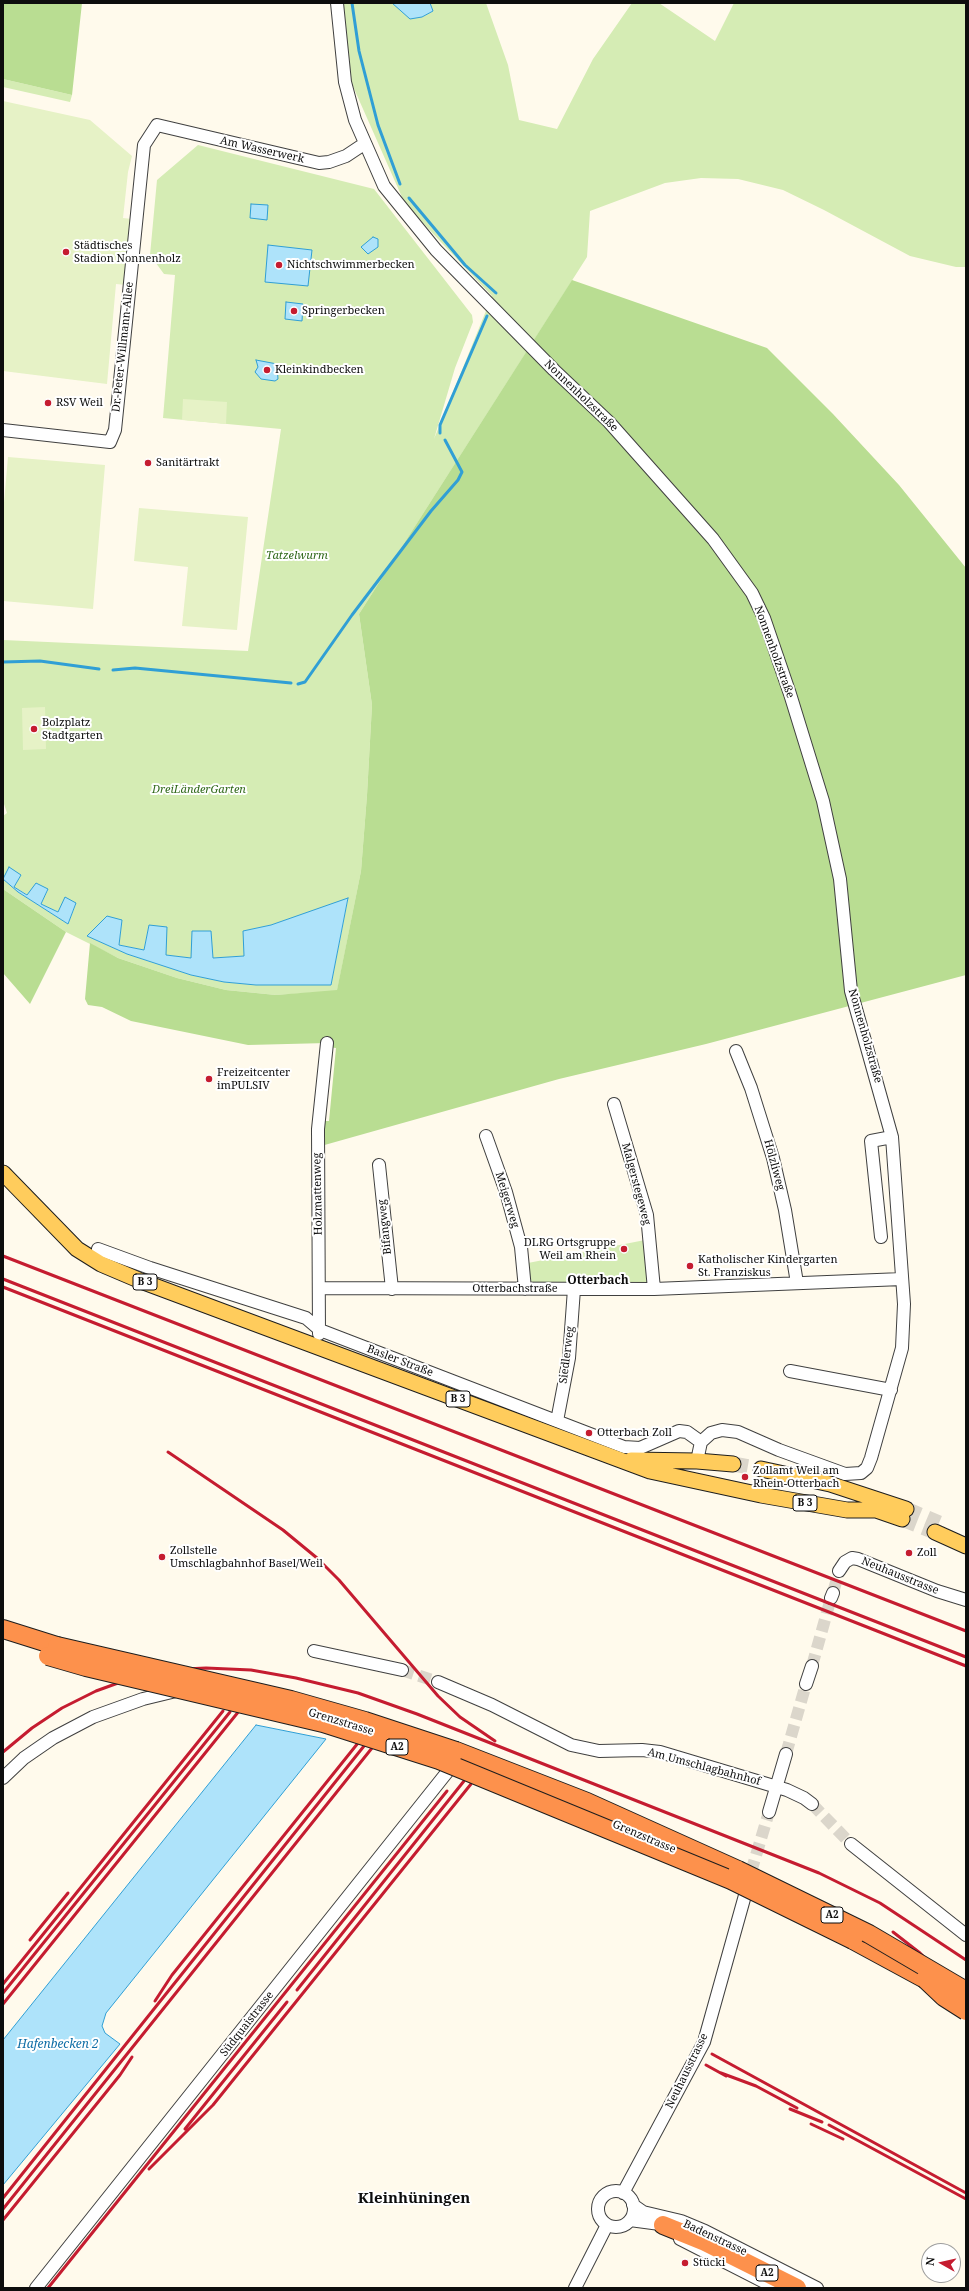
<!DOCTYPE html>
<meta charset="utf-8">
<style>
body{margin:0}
#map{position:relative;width:969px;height:2291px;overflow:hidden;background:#fffaec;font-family:"Noto Serif",serif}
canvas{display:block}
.frame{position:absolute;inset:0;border:4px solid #0d0d0d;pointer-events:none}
.north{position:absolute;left:921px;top:2243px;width:40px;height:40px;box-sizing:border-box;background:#fff;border:1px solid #9e9e9e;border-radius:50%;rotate:278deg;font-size:11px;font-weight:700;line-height:16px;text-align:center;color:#0d0d0d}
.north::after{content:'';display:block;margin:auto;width:14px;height:18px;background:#c51c30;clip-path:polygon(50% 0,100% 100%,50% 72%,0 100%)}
</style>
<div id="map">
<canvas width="969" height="2291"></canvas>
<div class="frame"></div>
<div class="north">N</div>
</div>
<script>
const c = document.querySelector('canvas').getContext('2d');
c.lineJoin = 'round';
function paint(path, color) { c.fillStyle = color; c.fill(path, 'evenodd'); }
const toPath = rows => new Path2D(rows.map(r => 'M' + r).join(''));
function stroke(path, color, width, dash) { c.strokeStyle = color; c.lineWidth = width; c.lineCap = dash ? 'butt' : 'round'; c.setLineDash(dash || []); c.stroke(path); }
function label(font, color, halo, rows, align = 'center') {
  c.font = font + ' "Noto Serif",serif'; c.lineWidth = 4; c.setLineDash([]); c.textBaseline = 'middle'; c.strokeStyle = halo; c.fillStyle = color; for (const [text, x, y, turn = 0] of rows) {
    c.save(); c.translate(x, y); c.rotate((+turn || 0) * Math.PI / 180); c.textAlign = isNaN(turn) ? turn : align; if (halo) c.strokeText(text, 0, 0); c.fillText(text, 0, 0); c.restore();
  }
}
paint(toPath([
 [342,3,392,3,403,12,422,17,433,11,430,3,486,3,508,65,519,120,557,129,593,59,632,3,659,3,715,41,734,3,966,3,966,267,956,267,910,256,824,210,783,190,738,179,701,178,665,183,590,211,587,257,359,614,372,705,367,795,361,871,337,991,276,995,226,990,177,978,118,958,66,932,3,889,3,879,18,892,68,924,76,904,58,912,41,904,48,890,28,895,14,887,21,875,3,876,3,816,7,813,3,801,3,640,248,651,281,429,163,418,175,275,164,274,150,255,157,180,198,145,374,189,472,315,473,322,455,368,434,439,492,296,405,204,348,75],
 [348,899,331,985,256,985,224,982,191,975,127,954,87,936,122,920,119,945,144,950,149,925,165,955,191,958,210,931,213,958,245,956,243,931,271,925],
 [3,79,72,95,70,102,3,87],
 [645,1240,648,1282,647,1284,533,1284,530,1279,528,1263]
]), '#d5ecb4');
paint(toPath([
 [3,3,82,3,72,95,3,79],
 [572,280,767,348,833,414,899,485,966,568,966,975,706,1044,559,1079,321,1146,322,1121,329,1121,336,1048,327,1047,327,1043,248,1045,131,1021,102,1007,88,1005,85,999,90,943,118,958,177,978,226,990,276,995,337,990,361,871,367,795,372,705,359,614],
 [3,889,66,932,30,1004,3,973]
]), '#b9dd92');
paint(toPath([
 [3,101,90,120,132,156,128,172,123,218,132,219,126,285,116,284,107,384,3,371],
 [183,399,227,402,226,424,182,420],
 [8,457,105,465,93,609,3,601,3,514],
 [139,508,248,517,237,630,182,626,188,567,134,561],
 [45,707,46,749,23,750,22,708]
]), '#e6f2c6');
const water = toPath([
 [392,3,430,3,433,11,422,17,410,19,392,3],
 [251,204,268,205,267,220,250,218,251,204],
 [373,237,378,239,378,247,368,254,361,247,373,237],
 [268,245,312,250,308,286,265,282,268,245],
 [286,302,303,304,302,321,285,319,286,302],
 [256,360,277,364,278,379,275,381,261,379,255,372,258,367,256,360],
 [9,867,21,875,14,887,27,895,36,883,48,889,41,904,58,912,65,897,76,903,68,924,18,892,3,879,9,867],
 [348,898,331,985,256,985,224,982,191,975,127,954,87,936,107,916,122,920,119,945,144,950,149,925,167,927,166,955,191,958,192,931,211,931,213,958,244,956,243,931,271,925,348,898],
 [256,1725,326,1739,106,2013,102,2026,105,2033,120,2044,3,2185,3,2040,256,1725]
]);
paint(water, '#aee3fa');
stroke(water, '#309fd5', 1);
stroke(toPath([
 [352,3,359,51,378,125,400,184],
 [409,198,465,265,496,293],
 [440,433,440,425,487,316],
 [3,662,40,661,99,669],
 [113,670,135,668,291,683],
 [298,684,305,682,352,615,431,511,458,480,462,472,445,440]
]), '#309fd5', 3);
stroke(toPath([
 [833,1593,839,1571],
 [812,1666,831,1598],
 [402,1670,438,1682],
 [786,1754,806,1684],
 [812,1804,851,1844],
 [751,1872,769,1812]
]), '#dbd6cb', 12, [12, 6]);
stroke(toPath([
 [733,1464,761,1469],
 [906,1509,939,1523],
 [902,1519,935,1532]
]), '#dbd6cb', 15, [15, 8]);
const minor = toPath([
 [337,3,345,82,355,120,384,186,436,250,554,370,609,422,713,539,752,593,764,618,790,694,823,801,840,879,851,991,892,1137,904,1304,902,1348,871,1458,867,1468,861,1473,845,1474,779,1450,738,1432,722,1430,711,1433,701,1442,697,1461],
 [3,430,110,442,115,430,144,145,157,125,319,163,329,162,346,156,364,144],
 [736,1051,751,1088,773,1158,785,1210,797,1283],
 [614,1104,647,1215,654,1289],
 [486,1136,506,1192,521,1247,525,1289],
 [379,1165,392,1289],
 [881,1237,871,1141,892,1137],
 [98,1249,150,1268,306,1318,320,1330,624,1447,640,1448,679,1431,687,1432,701,1442],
 [320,1288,654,1289,902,1279],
 [319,1334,318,1129,327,1043],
 [790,1371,891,1390],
 [557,1421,569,1358,574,1289],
 [839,1571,845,1562,852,1558,858,1559,937,1591,966,1600],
 [831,1598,833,1593],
 [314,1651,402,1670],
 [438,1682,492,1705,571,1745,599,1751,642,1750,660,1752,787,1790,804,1798,812,1804],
 [806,1684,812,1666],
 [3,1778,24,1758,53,1738,93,1717,143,1699,176,1691],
 [769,1812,786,1754],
 [851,1844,966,1935],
 '598 2209a18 18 0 1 1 36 0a18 18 0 1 1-36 0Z',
 [623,2193,704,2042,749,1881],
 [633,2205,643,2212,681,2221,705,2231,817,2288],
 [630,2220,660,2224],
 [680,2239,776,2288],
 [36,2288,456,1761],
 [575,2288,607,2225]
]);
const major = toPath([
 [3,1173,77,1249,101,1264,141,1281,650,1471,761,1495,847,1510,876,1510,902,1519],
 [631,1460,697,1461,733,1464],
 [761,1469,830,1484,906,1509],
 [935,1532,966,1546]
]);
const highway = toPath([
 [3,1629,57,1646],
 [456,1751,587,1802,738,1870],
 [853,1940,925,1979],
 [663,2225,705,2242,797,2288]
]);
stroke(minor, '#404040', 14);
stroke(major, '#1e1e1e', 17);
stroke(highway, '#1e1e1e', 20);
stroke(minor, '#fff', 12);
stroke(major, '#ffcc5c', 15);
stroke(highway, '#fd914c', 18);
stroke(toPath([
 [3,1256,966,1631],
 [3,1279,966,1657],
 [3,1287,966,1666],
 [168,1452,283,1530,317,1558,339,1580,438,1696,460,1717,495,1741],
 [3,1752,32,1728,62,1708,96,1691,129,1679,163,1670,206,1668,251,1670,296,1678,358,1693,417,1714,819,1873,880,1903,966,1960],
 [893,1932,920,1953,966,1998],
 [30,1940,68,1893],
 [3,1984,223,1711],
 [297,1990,464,1781],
 [3,1993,230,1712],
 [952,1993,966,2015],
 [155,2001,172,1975,358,1743],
 [3,2004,239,1711],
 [712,2054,966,2193],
 [706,2065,726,2076],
 [721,2073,756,2086,797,2108],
 [790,2109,822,2122],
 [811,2124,843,2139],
 [829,2125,966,2199],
 [185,2129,287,2002],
 [149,2169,213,2105,471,1784],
 [3,2198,364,1746],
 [3,2209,372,1748],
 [3,2220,120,2075,132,2057],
 [48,2288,447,1791]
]), '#c51c30', 3);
const highwayBridge = toPath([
 [57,1646,291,1700,365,1721,456,1751],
 [48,1656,86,1667,323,1723,439,1760,731,1880,853,1940],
 [738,1870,869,1934,966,1991],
 [925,1979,944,1997,966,2011]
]);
stroke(highwayBridge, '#1e1e1e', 20, []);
stroke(highwayBridge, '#fd914c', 18);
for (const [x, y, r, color] of [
 [66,252,4,"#c51c30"],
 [279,265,4,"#c51c30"],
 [294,311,4,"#c51c30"],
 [267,370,4,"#c51c30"],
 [48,403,4,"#c51c30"],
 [148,463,4,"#c51c30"],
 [34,729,4,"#c51c30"],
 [209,1079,4,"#c51c30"],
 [624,1249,4,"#c51c30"],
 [690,1266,4,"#c51c30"],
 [589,1433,4,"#c51c30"],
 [745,1477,4,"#c51c30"],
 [909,1553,4,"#c51c30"],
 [162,1557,4,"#c51c30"],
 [685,2263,4,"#c51c30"]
]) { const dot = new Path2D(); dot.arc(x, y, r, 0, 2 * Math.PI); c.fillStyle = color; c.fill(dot); stroke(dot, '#fff', 1.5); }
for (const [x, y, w] of [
 [145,1282,24],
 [458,1399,24],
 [805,1503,24],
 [397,1747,22],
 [832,1915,22],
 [767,2273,22]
]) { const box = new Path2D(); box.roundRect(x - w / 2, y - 8, w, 16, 3); c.fillStyle = '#fff'; c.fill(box); stroke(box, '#0d0d0d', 1); }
label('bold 10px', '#0d0d0d', null, [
 ["B 3",145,1282],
 ["B 3",458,1399],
 ["B 3",805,1503],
 ["A2",397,1747],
 ["A2",832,1915],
 ["A2",767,2273]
]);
label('11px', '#0d0d0d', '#fff', [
 ["Am Wasserwerk",262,150,13],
 ["Dr.-Peter-Willmann-Allee",123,347,-84],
 ["Nonnenholzstraße",581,396,44],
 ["Nonnenholzstraße",774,652,70],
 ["Nonnenholzstraße",865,1036,74],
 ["Hölzliweg",774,1165,75],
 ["Malgerstegeweg",636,1184,75],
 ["Holzmattenweg",318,1194,-91],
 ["Meigerweg",507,1200,73],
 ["Bifangweg",385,1227,-96],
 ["Otterbachstraße",515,1289],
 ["Siedlerweg",567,1355,-83],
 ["Basler Straße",400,1361,21],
 ["Neuhausstrasse",900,1576,22],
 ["Grenzstrasse",341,1722,17],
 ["Am Umschlagbahnhof",704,1767,15],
 ["Grenzstrasse",644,1837,23],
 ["Südquaistrasse",247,2024,-52],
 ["Neuhausstrasse",687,2071,-64],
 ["Badenstrasse",715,2238,25]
]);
label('11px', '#0d0d0d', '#fff', [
 ["Städtisches",74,246],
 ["Stadion Nonnenholz",74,259],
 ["Nichtschwimmerbecken",287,265],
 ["Springerbecken",302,311],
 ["Kleinkindbecken",275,370],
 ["RSV Weil",56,403],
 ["Sanitärtrakt",156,463],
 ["Bolzplatz",42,723],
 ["Stadtgarten",42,736],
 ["Freizeitcenter",217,1073],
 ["imPULSIV",217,1086],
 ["DLRG Ortsgruppe",616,1243,"right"],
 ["Weil am Rhein",616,1256,"right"],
 ["Katholischer Kindergarten",698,1260],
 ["St. Franziskus",698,1273],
 ["Otterbach Zoll",597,1433],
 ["Zollamt Weil am",753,1471],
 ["Rhein-Otterbach",753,1484],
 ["Zollstelle",170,1551],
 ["Umschlagbahnhof Basel/Weil",170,1564],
 ["Zoll",917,1553],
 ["Stücki",693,2263]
], 'left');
label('italic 11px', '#2f6819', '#fff', [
 ["Tatzelwurm",297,556],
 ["DreiLänderGarten",199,790]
]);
label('bold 12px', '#0d0d0d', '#fff', [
 ["Otterbach",598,1281]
]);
label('italic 12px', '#0f6ea6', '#fff', [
 ["Hafenbecken 2",58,2045]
]);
label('bold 15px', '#0d0d0d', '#fff', [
 ["Kleinhüningen",414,2199]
]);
</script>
